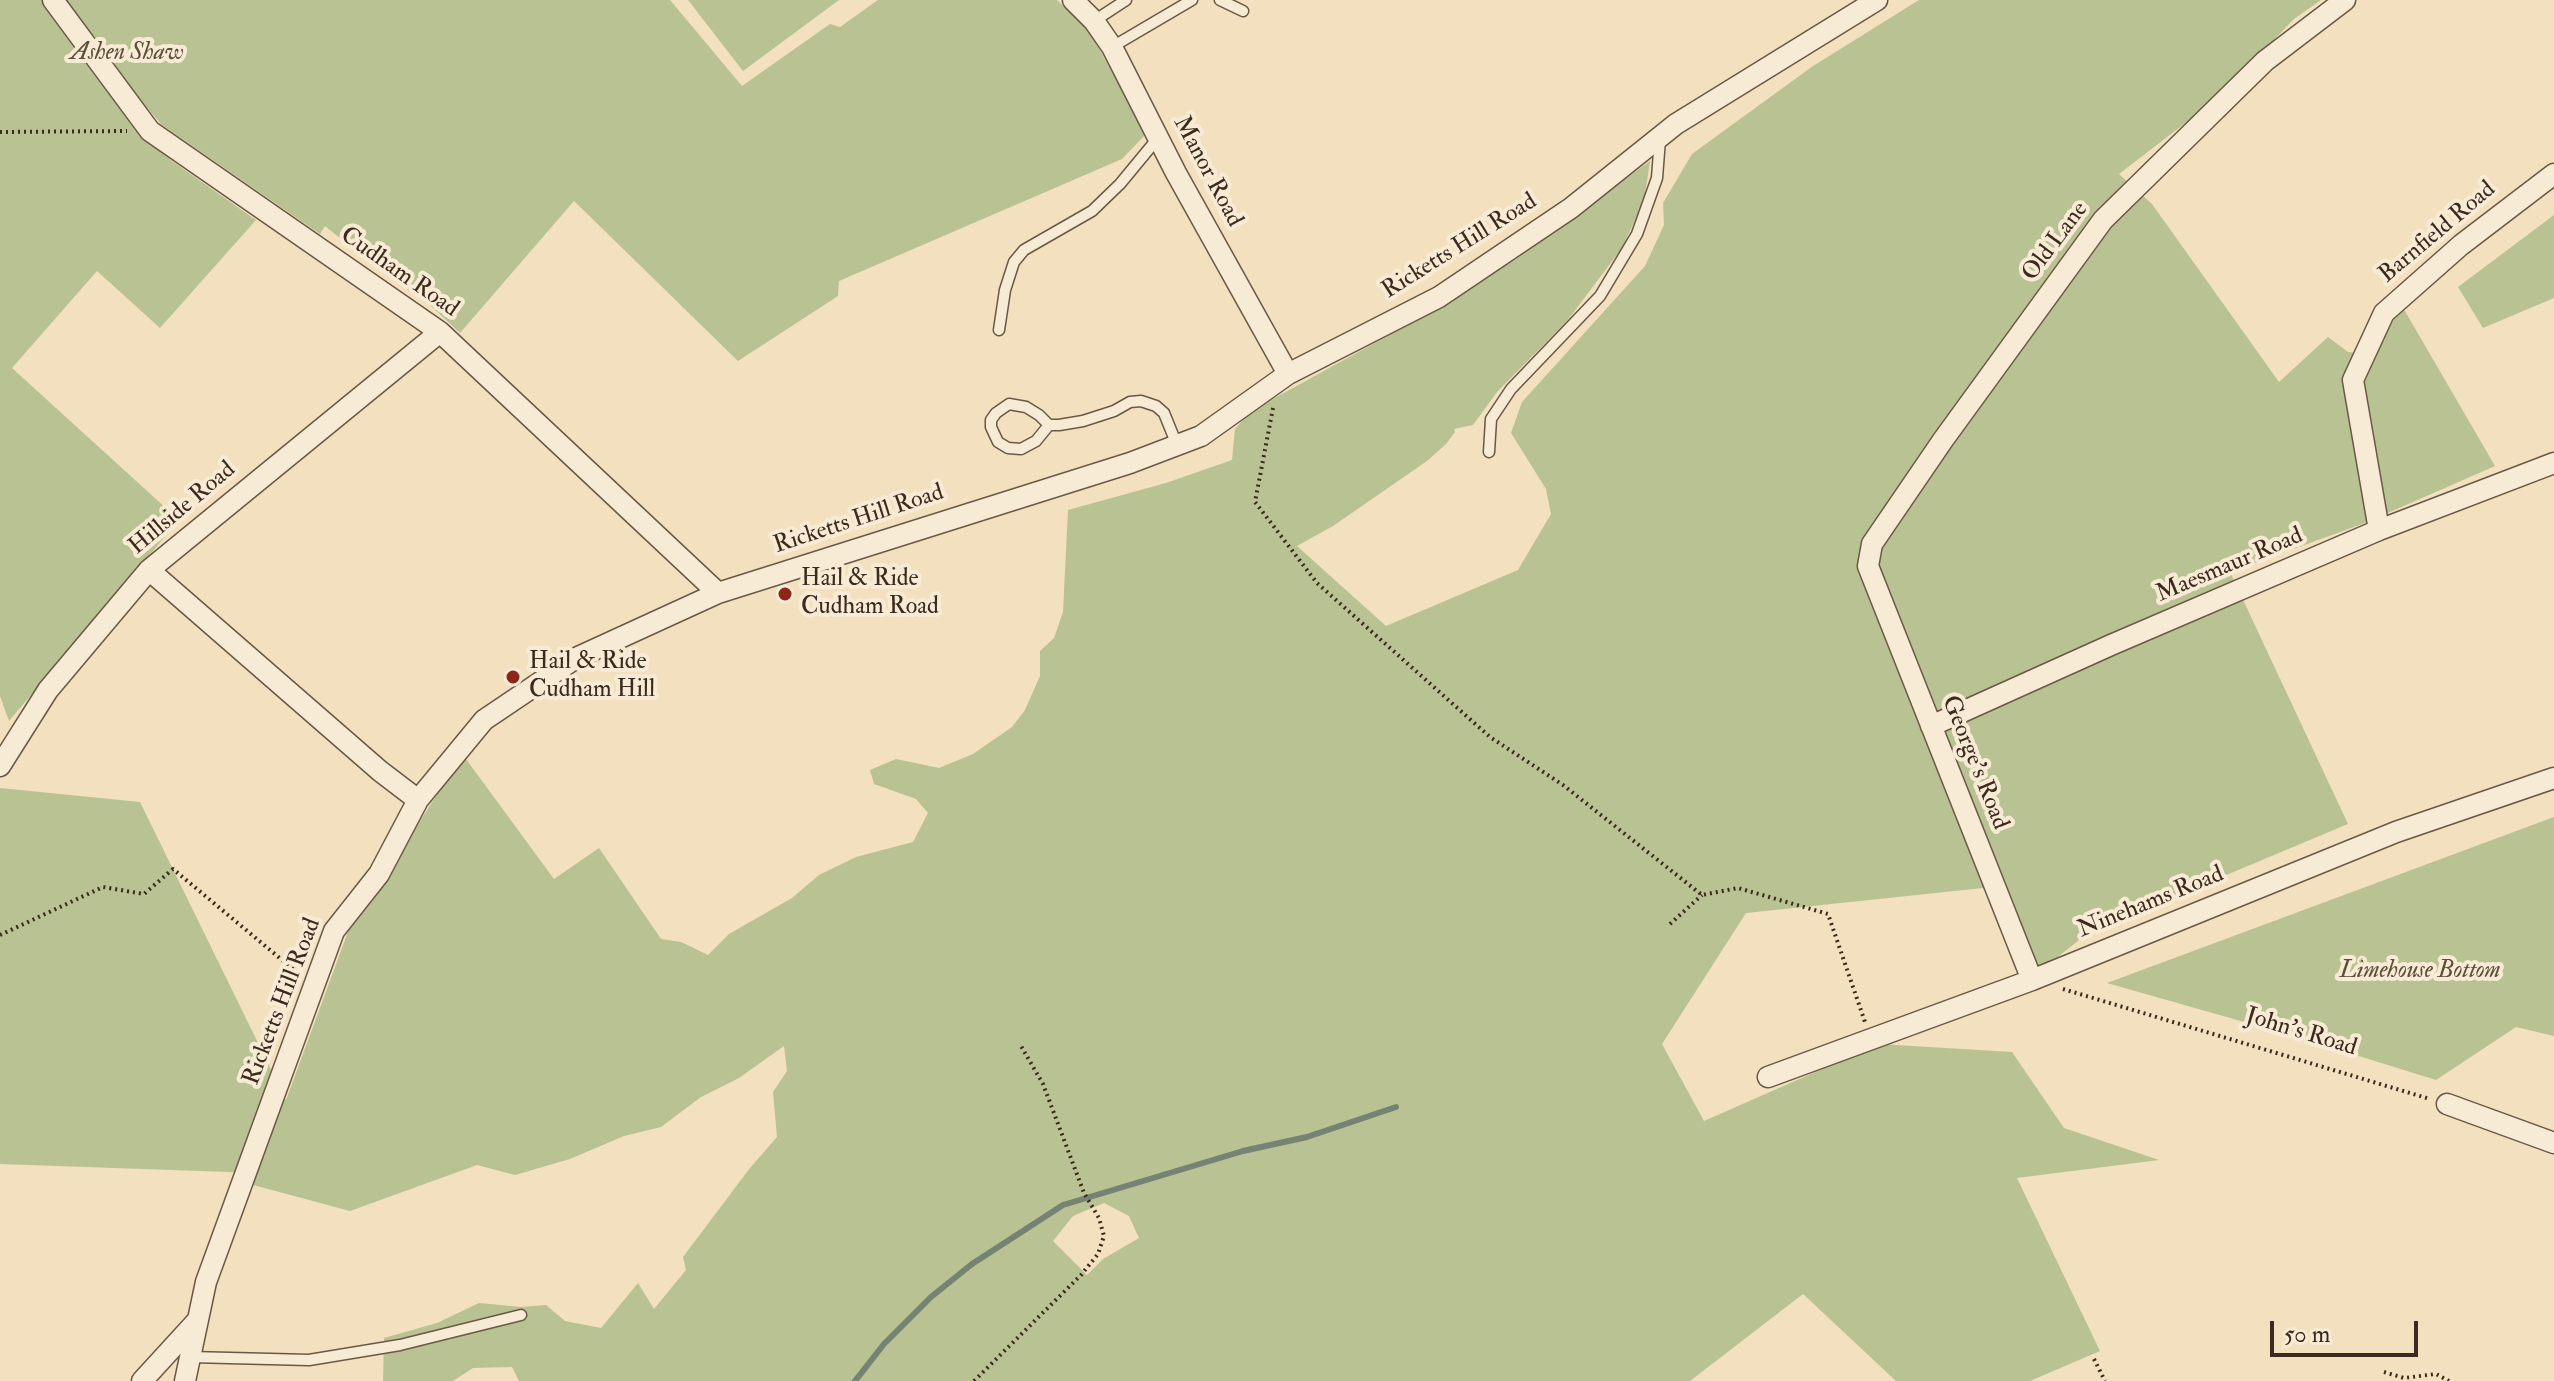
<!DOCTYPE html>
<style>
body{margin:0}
#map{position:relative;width:2554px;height:1381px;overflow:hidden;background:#f2e0be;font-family:"IM FELL Double Pica",serif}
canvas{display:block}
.scale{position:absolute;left:2270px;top:1321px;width:148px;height:36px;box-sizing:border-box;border:4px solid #3d2a1e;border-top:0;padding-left:10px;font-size:24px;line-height:28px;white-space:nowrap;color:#3d2a1e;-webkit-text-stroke:6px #f7ebd5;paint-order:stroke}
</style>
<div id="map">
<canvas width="2554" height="1381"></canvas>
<div class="scale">50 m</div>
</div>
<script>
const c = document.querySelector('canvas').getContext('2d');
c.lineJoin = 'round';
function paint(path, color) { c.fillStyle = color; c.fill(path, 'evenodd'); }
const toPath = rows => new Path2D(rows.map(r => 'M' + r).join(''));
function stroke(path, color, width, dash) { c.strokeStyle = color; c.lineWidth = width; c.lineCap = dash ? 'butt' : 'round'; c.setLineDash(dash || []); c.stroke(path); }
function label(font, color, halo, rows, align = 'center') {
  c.font = font + ' "IM FELL Double Pica",serif'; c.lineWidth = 8; c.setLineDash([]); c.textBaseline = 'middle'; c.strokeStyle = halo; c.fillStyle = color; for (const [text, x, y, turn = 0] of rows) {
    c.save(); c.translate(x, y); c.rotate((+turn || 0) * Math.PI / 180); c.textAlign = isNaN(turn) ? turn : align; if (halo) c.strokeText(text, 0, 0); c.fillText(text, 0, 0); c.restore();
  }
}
paint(toPath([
 [0,0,670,0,742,86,830,24,840,27,878,0,1057,0,1091,34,1146,134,1122,159,839,281,838,296,738,361,574,201,460,333,431,306,382,272,325,226,320,234,162,125,148,109,133,123,146,138,172,161,256,220,160,328,97,271,12,368,179,520,9,721,0,696],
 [688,0,839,0,743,71],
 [1919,0,2321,0,2294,19,2219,97,2119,174,2152,204,2279,382,2328,337,2348,352,2374,354,2402,306,2495,466,2365,523,2230,572,2348,824,2088,933,2030,979,1983,888,1746,913,1662,1044,1704,1121,1879,1044,2012,1052,2064,1128,2159,1160,2017,1178,2100,1351,2030,1381,1896,1381,1803,1294,1690,1381,519,1381,512,1367,473,1368,453,1381,383,1381,384,1338,437,1323,479,1303,521,1307,546,1305,565,1321,601,1328,638,1283,654,1309,686,1270,683,1257,750,1168,777,1137,773,1092,787,1071,784,1046,739,1078,701,1097,661,1127,624,1136,570,1159,515,1175,477,1165,350,1211,253,1185,257,1173,0,1164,0,788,140,802,286,1100,349,929,463,755,554,879,599,848,661,939,681,942,708,955,729,934,792,898,819,875,856,857,913,842,928,813,916,799,874,784,870,770,896,759,939,768,973,754,1012,727,1025,710,1040,676,1040,651,1054,638,1063,612,1068,510,1166,483,1232,460,1235,429,1251,411,1413,322,1516,259,1650,161,1644,201,1622,248,1567,321,1497,392,1473,425,1454,429,1455,432,1446,444,1427,461,1333,526,1297,546,1386,626,1518,570,1551,514,1546,489,1511,433,1522,402,1645,266,1664,225,1663,203,1692,154,1813,66],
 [1104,1203,1129,1216,1139,1238,1103,1259,1087,1275,1053,1241,1073,1216],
 [2554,215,2554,298,2483,328,2458,287],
 [2554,817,2554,1036,2516,1027,2436,1080,2304,1039,2107,983]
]), '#b9c292');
stroke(toPath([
 [855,1381,884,1344,931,1297,972,1264,1063,1205,1243,1151,1307,1137,1396,1107]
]), '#768274', 6);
const service = toPath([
 [1220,0,1243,11],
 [1094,21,1126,0],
 [1112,47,1192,0],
 [999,330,1005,290,1014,262,1024,250,1092,211,1120,184,1158,138],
 [1049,425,1036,441,1021,449,1008,448,998,442,991,427,991,420,996,413,1009,404,1026,407,1039,415,1049,425,1059,425,1083,421,1114,411,1130,402,1141,401,1156,406,1164,413,1177,445],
 [1489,452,1491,419,1511,389,1600,296,1637,234,1657,178,1660,139],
 [190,1357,309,1360,400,1345,521,1315]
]);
const minor = toPath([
 [53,0,150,131,440,332,718,593],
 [1073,0,1094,21,1112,47,1176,173,1288,374],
 [2379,530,2353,380,2384,313,2461,245,2554,174],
 [149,570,380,771,418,800],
 [1931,726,2111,645,2379,530,2554,463],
 [0,766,48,690,149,570,440,332],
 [2032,980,1868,566,1872,544,1943,440,2103,220,2265,61,2345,0],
 [1768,1077,2032,980,2396,832,2554,778],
 [2447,1104,2554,1143],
 [142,1381,196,1322],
 [185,1381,206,1282,334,931,379,874,418,800,484,720,576,658,718,593,1130,463,1201,436,1288,374,1439,297,1571,208,1676,124,1877,0]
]);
stroke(service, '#6a5846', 13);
stroke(minor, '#6a5846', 23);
stroke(toPath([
 [0,132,127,131],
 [1273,408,1255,502,1317,583,1490,737,1563,785,1702,895,1738,888,1828,914,1865,1022],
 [1670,924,1702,895],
 [0,935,103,887,144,894,173,869,300,975],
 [2063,989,2430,1099],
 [2094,1359,2105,1381],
 [2384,1372,2404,1378,2436,1374,2449,1381],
 [974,1381,1081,1275,1098,1254,1104,1236,1099,1218,1084,1193,1043,1084,1021,1046]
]), '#3d2a1e', 4, [2, 4]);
stroke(service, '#f7ebd5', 10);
stroke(minor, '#f7ebd5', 20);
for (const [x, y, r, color] of [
 [785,594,8,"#8f2418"],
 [513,677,8,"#8f2418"]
]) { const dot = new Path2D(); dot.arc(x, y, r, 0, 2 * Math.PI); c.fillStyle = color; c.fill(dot); stroke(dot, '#f7ebd5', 3); }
label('italic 24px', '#5c503b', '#f7ebd5', [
 ["Ashen Shaw",127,54],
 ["Limehouse Bottom",2420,972]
]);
label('24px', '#3d2a1e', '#f7ebd5', [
 ["Manor Road",1207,172,62],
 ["Barnfield Road",2438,233,-40],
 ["Old Lane",2056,242,-53],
 ["Ricketts Hill Road",1460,247,-32],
 ["Cudham Road",399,273,35],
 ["Hillside Road",183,509,-40],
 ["Ricketts Hill Road",859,520,-18],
 ["Maesmaur Road",2230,566,-23],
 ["George's Road",1974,763,68],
 ["Ninehams Road",2151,903,-22],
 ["Ricketts Hill Road",283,1002,-69],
 ["John's Road",2301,1033,17]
]);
label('24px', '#3d2a1e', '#f7ebd5', [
 ["Hail & Ride",801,580],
 ["Cudham Road",801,608],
 ["Hail & Ride",529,663],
 ["Cudham Hill",529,691]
], 'left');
</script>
